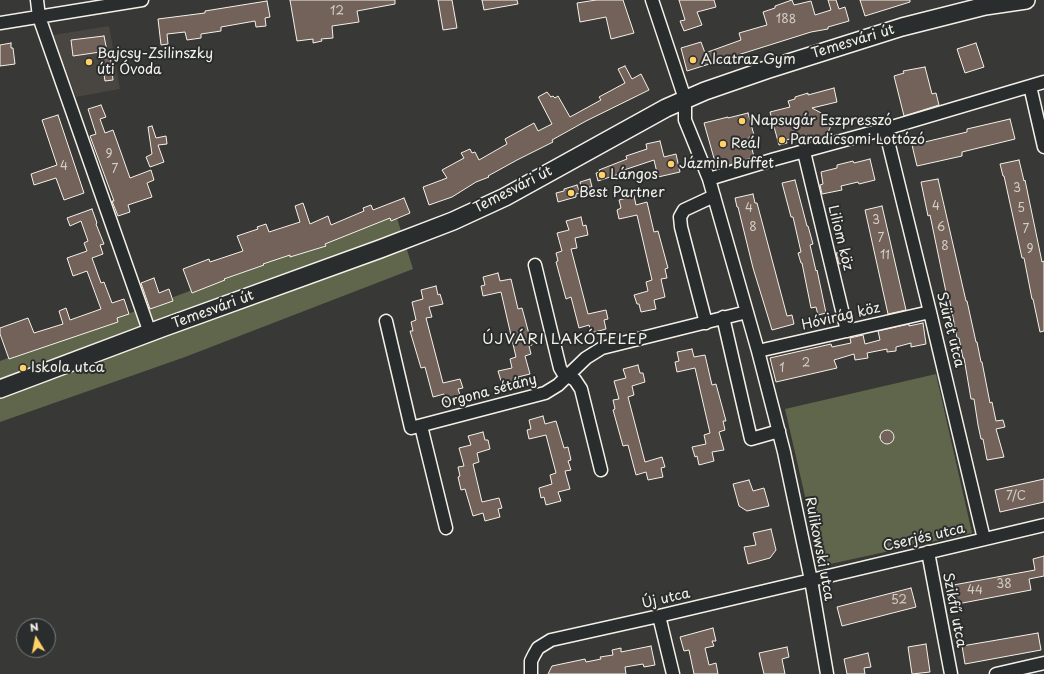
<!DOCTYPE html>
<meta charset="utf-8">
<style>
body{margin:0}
#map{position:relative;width:1044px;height:674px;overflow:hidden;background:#383837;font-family:"Playpen Sans",sans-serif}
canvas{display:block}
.north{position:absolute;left:16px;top:618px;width:40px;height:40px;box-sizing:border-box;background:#2a2d2e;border:1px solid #7b7b78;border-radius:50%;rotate:350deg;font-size:11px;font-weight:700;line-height:16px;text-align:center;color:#f4f1e8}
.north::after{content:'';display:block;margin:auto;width:14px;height:18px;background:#ffd166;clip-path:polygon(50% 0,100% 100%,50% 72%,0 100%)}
</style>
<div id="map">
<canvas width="1044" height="674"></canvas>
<div class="north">N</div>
</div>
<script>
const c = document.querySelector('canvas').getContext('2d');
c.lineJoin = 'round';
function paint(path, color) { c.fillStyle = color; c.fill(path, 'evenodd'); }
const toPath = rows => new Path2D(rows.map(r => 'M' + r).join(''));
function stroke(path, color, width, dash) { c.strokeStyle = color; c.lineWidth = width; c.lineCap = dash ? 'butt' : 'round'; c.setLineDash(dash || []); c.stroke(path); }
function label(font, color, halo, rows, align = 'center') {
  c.font = font + ' "Playpen Sans",sans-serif'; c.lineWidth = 4; c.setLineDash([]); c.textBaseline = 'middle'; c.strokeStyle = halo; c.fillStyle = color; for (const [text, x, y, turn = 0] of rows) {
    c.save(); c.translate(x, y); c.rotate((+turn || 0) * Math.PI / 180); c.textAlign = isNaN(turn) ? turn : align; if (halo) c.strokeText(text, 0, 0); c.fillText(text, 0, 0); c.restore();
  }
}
paint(toPath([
 [109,26,120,89,76,97,53,35]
]), '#494541');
paint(toPath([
 [396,215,413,269,185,357,0,422,0,361],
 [936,374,972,533,821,566,785,409]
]), '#60664c');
const building = toPath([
 [290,0,395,0,395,4,357,11,359,22,332,26,333,38,321,39,322,41,313,43,313,39,297,41,290,0],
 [438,0,452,0,457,28,443,30,438,0],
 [482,0,517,0,518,4,484,10,482,0],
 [596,0,623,0,634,33,611,39,606,17,580,22,577,3,596,0],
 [679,0,714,0,716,7,697,12,702,25,684,31,680,21,685,20,679,0],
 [792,0,794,5,811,1,815,15,831,10,828,0,836,0,839,9,845,7,849,21,828,27,828,29,811,32,687,71,681,48,701,42,705,53,741,40,739,33,767,25,763,12,775,8,775,6,792,0],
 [860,0,910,0,910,2,865,16,860,0],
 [267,1,270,17,265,18,266,26,256,27,255,21,221,27,221,31,201,34,201,38,187,40,185,32,167,34,168,44,161,45,158,19,205,13,205,11,267,1],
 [104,36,107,51,73,56,71,40,104,36],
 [11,43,11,48,13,48,15,64,0,66,0,45,11,43],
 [976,43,984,67,965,73,957,49,976,43],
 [110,54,113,80,105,81,101,55,110,54],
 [625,66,632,79,641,74,649,90,586,121,552,140,553,142,517,160,488,176,489,177,476,182,452,197,429,205,423,187,447,178,442,170,464,158,461,153,470,149,472,153,475,152,479,160,507,144,505,139,534,123,538,131,552,124,538,97,547,92,551,97,553,96,555,98,558,96,570,117,601,100,599,97,625,83,618,69,625,66],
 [925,67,932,94,936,93,939,105,904,116,894,76,904,73,903,71,925,67],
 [834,88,837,102,812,108,834,120,825,138,808,142,806,135,786,140,787,143,779,145,770,112,790,107,788,101,795,99,795,97,808,93,808,95,834,88],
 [101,105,106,117,100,119,105,133,113,130,130,178,151,170,154,180,147,183,152,197,128,205,130,212,118,216,112,201,114,201,90,136,96,134,88,109,101,105],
 [748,113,754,135,749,137,754,157,717,169,704,123,728,117,728,118,748,113],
 [58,115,84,193,64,200,56,178,34,185,31,174,57,165,42,120,58,115],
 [1010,119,1015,139,962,152,962,156,917,166,912,145,967,132,967,129,1010,119],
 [152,126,156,138,166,136,167,144,158,145,164,162,150,167,146,157,152,154,148,127,152,126],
 [660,141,664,157,676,154,680,172,658,177,654,160,624,170,625,172,598,181,596,173,600,172,599,170,627,159,626,156,647,149,646,144,660,141],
 [870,159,875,180,859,184,858,182,841,186,842,190,822,194,820,185,823,184,821,172,837,168,837,165,853,161,854,163,870,159],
 [1019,160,1024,181,1025,180,1042,262,1044,261,1044,331,1040,332,1033,299,1032,299,1024,258,1022,258,1004,176,1003,176,1000,164,1019,160],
 [590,179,592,187,589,187,589,190,582,192,580,182,590,179],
 [938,179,966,301,967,301,976,342,977,342,981,362,982,362,990,403,992,402,996,421,1003,420,1005,427,996,429,1004,457,987,460,983,439,981,439,978,425,974,399,971,399,964,358,963,358,959,338,957,338,949,297,947,297,930,215,928,216,921,182,938,179],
 [795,180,807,226,808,226,813,244,810,245,816,271,817,270,826,313,818,315,816,307,811,308,802,263,801,263,798,253,801,252,793,217,791,217,782,183,795,180],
 [577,185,580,193,576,194,576,197,558,202,556,193,564,191,564,189,577,185],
 [753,194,755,203,757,203,787,316,792,315,794,324,772,330,753,268,738,207,737,207,735,198,753,194],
 [634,196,636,205,647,202,654,232,658,231,668,268,665,269,667,278,661,279,665,297,654,300,656,309,641,312,639,304,637,304,634,295,648,291,646,282,652,280,637,215,619,219,617,210,621,208,619,200,634,196],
 [404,198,410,213,391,221,390,218,325,244,326,246,290,257,290,255,263,264,264,265,224,279,225,280,192,293,183,269,209,259,210,262,243,251,237,236,258,229,257,227,266,224,269,232,300,222,295,206,303,203,310,224,328,216,331,225,364,211,363,208,371,205,373,210,404,198],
 [882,206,906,310,888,314,865,210,882,206],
 [92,209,97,223,96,224,104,244,100,245,103,254,92,258,101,283,104,282,112,303,124,299,129,314,117,318,118,322,9,359,0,334,0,328,28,318,34,333,63,324,59,311,66,308,70,320,101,309,87,271,73,276,67,258,87,251,84,243,88,241,81,221,70,226,67,218,92,209],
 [581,217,583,226,586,225,588,235,575,238,577,248,571,249,588,314,606,310,608,319,604,320,606,329,591,333,589,325,579,328,571,297,566,299,556,262,558,261,556,253,562,251,557,233,569,230,566,221,581,217],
 [841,252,844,261,843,263,839,264,836,253,841,252],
 [498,273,500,281,511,279,518,309,522,308,532,345,529,346,531,354,525,356,530,374,518,377,520,385,505,389,503,380,501,381,498,371,512,368,510,359,516,357,501,292,483,296,481,286,485,285,483,277,498,273],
 [154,278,159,293,169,289,173,301,150,309,141,283,154,278],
 [436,286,438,295,440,294,443,304,429,307,432,317,426,318,443,383,460,379,463,388,458,389,461,398,446,402,444,394,433,397,425,367,421,368,410,331,413,331,411,322,416,320,412,302,423,299,421,290,436,286],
 [923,323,926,344,911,347,911,343,896,347,896,351,887,352,887,349,867,353,868,358,855,360,854,354,834,360,837,368,776,382,770,358,831,344,832,347,851,343,850,338,863,335,865,344,880,340,878,331,909,324,909,326,923,323],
 [692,349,694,357,705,355,712,385,716,384,726,421,723,421,725,430,719,432,724,450,712,452,714,461,699,465,697,456,695,457,692,447,706,444,704,435,710,433,695,368,677,372,675,362,679,361,677,352,692,349],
 [638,365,640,373,643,373,645,382,632,386,634,395,628,397,645,462,662,457,665,467,661,468,663,477,648,480,646,472,636,475,628,445,623,446,613,410,615,409,613,400,619,399,614,381,626,378,623,369,638,365],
 [543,416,545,424,556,421,564,448,568,447,571,460,568,461,571,470,565,471,570,489,558,492,561,501,546,505,544,497,541,498,539,488,552,484,550,475,556,473,546,435,529,439,527,430,531,429,529,420,543,416],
 '880 437a7 7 0 1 1 14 0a7 7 0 1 1-14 0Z',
 [483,432,485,440,488,440,490,449,477,453,479,462,473,464,482,502,499,498,502,508,498,509,500,517,485,521,483,513,473,516,465,489,461,490,458,477,460,476,458,467,464,466,459,448,471,445,468,436,483,432],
 [1044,479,1044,502,1000,512,995,490,1044,479],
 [749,480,753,491,764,488,769,506,747,511,739,506,733,484,749,480],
 [771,529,776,550,770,558,748,564,744,547,756,545,753,533,771,529],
 [1044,556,1044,576,1029,579,1031,590,952,605,948,586,1035,570,1033,559,1044,556],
 [911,588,916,607,842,626,837,607,911,588],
 [713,628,716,641,712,641,714,646,705,648,709,665,716,663,718,674,694,674,689,650,684,651,680,637,713,628],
 [1038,633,1041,650,965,664,962,646,1038,633],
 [926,644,930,672,912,674,908,647,926,644],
 [651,646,655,665,644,667,643,664,625,667,626,674,548,674,552,666,585,659,586,662,601,659,600,657,613,655,612,650,621,648,621,652,651,646],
 [787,647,789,657,782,659,785,674,764,674,759,653,787,647],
 [868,653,871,667,864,668,865,674,847,674,844,659,868,653]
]);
paint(building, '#726259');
stroke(building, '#f4f1e8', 1);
const street = toPath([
 [37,0,39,17,150,333],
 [652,0,685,99,685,120,709,179,758,351,784,452,811,580,827,674],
 [0,23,142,0],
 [1030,86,1044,147],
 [885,129,930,312,984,539],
 [804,152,847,331],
 [709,179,775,159,885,129,1044,82],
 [535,265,560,368,563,373,575,380,581,389,601,470],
 [723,317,751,439,779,431],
 [386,321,411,428,545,393,558,385,586,358,602,348,747,312],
 [706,323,681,227,680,217,684,210,714,196],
 [758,351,930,312],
 [421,426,446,528],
 [928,552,951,674],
 [659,616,673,674],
 [531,674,531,661,534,655,538,648,551,640,659,616,1044,525],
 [996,674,1044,663]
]);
const secondary = toPath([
 [0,389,162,328,380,249,453,221,505,197,666,108,705,91,766,70,902,27,985,6,1026,0]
]);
stroke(street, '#f4f1e8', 15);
stroke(secondary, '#f4f1e8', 20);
stroke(street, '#2a2d2e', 12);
stroke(secondary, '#2a2d2e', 17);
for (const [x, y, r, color] of [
 [693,60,4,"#ffd166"],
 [89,62,4,"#ffd166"],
 [742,121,4,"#ffd166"],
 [782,140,4,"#ffd166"],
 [723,144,4,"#ffd166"],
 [671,164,4,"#ffd166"],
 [602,175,4,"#ffd166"],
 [571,193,4,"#ffd166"],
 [23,368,4,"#ffd166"]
]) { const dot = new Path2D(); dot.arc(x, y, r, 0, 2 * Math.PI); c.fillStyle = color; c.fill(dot); stroke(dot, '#2a2d2e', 1.5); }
label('12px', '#d4cdc4', null, [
 ["12",337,12],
 ["188",786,20],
 ["9",109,155],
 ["4",64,167],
 ["7",115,170],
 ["3",1017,189],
 ["4",936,207],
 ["4",749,209],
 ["5",1021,209],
 ["3",876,221],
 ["8",753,228],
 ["6",941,228],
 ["7",1026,230],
 ["7",881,239],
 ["8",945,247],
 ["9",1030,250],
 ["11",885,256],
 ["2",806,364],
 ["1",782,369],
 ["7/C",1016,497],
 ["38",1004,585],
 ["44",975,591],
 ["52",899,601]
]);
label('14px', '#f4f1e8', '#2a2d2e', [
 ["Temesvári út",853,42,-17],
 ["Temesvári út",513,190,-27],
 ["Liliom köz",840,238,76],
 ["Temesvári út",213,310,-20],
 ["Hóvirág köz",841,317,-13],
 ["Szüret utca",950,330,76],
 ["Orgona sétány",489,392,-15],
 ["Cserjés utca",924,538,-13],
 ["Rulikowski utca",819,549,79],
 ["Új utca",666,599,-13],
 ["Szikfű utca",954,610,79]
]);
label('14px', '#f4f1e8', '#2a2d2e', [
 ["Bajcsy-Zsilinszky",97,54],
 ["úti Óvoda",97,70],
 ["Alcatraz Gym",701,60],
 ["Napsugár Eszpresszó",750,121],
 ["Paradicsomi Lottózó",790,140],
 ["Reál",731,144],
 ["Jázmin Buffet",679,164],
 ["Lángos",610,175],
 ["Best Partner",579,193],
 ["Iskola utca",31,368]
], 'left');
c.letterSpacing = '1px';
label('15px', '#f4f1e8', '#2a2d2e', [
 ["ÚJVÁRI LAKÓTELEP",565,340]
]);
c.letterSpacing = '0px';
</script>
